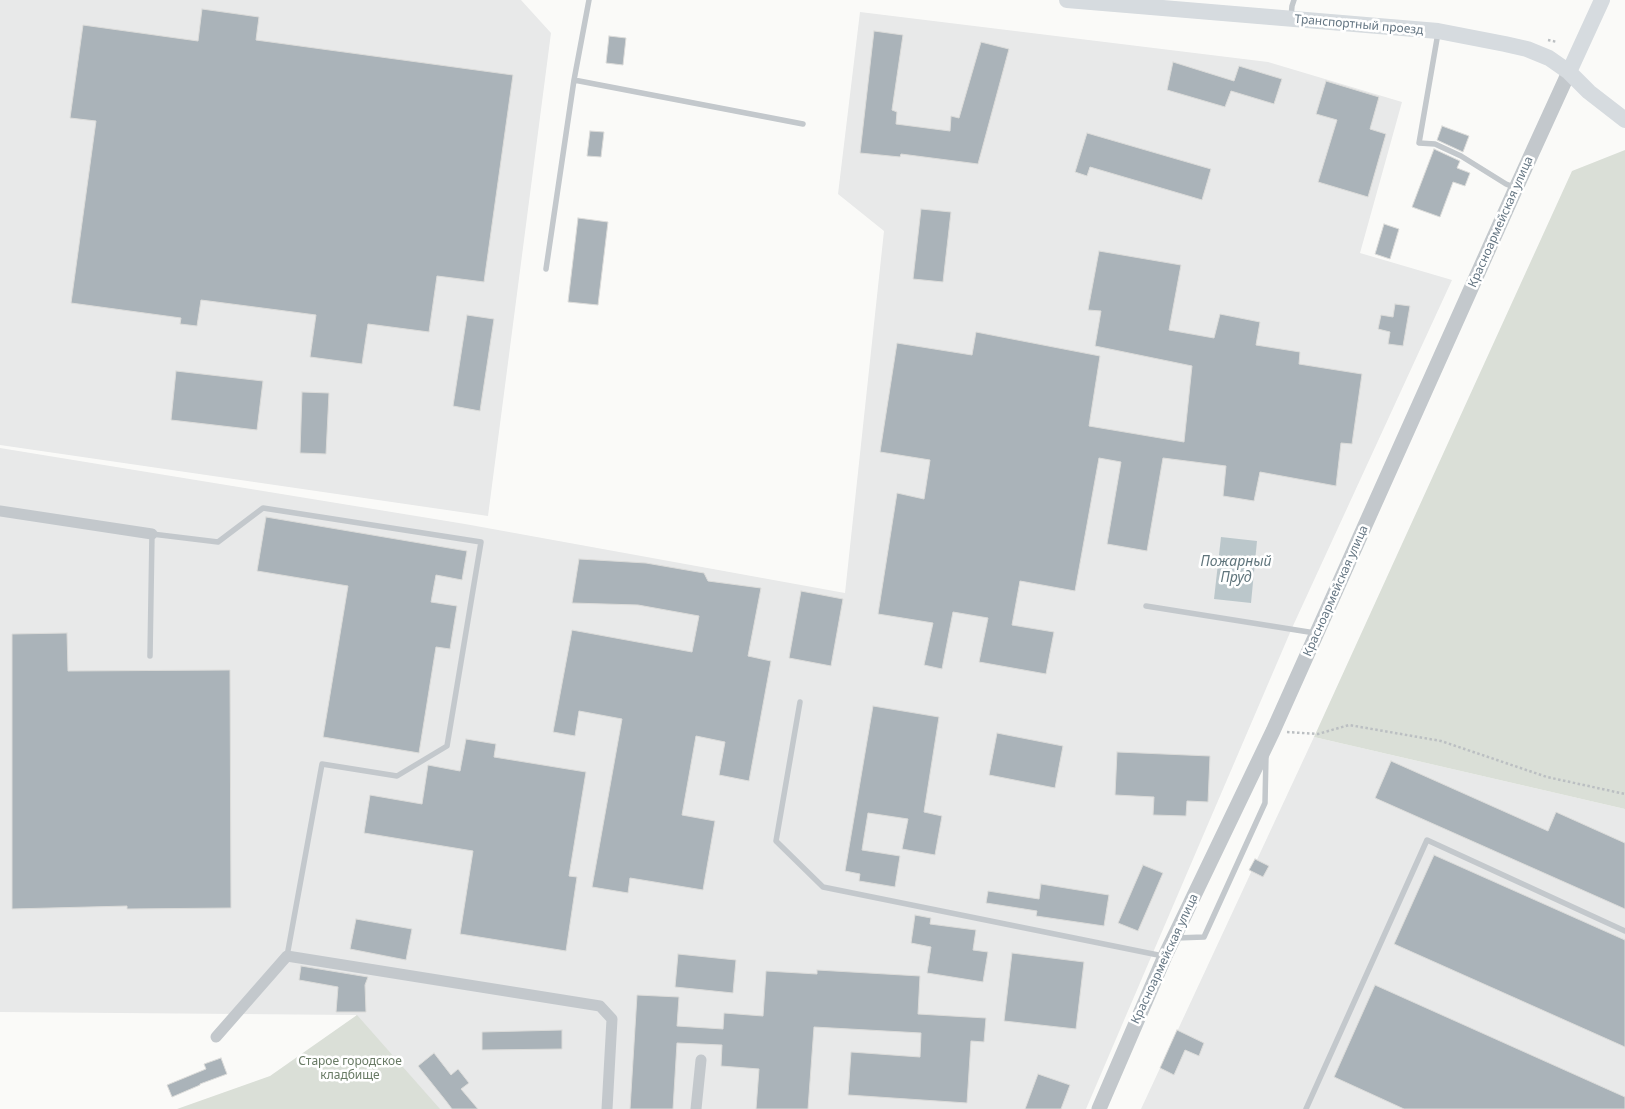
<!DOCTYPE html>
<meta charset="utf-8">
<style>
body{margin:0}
canvas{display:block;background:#fafaf8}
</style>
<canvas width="1625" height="1109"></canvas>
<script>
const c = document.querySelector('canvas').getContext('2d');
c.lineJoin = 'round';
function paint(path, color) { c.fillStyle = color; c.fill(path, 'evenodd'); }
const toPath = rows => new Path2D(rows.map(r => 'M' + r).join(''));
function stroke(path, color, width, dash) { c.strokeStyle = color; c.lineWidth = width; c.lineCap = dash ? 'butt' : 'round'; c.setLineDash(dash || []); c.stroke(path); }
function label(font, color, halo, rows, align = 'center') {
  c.font = font + ' "Noto Sans",sans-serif'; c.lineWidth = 5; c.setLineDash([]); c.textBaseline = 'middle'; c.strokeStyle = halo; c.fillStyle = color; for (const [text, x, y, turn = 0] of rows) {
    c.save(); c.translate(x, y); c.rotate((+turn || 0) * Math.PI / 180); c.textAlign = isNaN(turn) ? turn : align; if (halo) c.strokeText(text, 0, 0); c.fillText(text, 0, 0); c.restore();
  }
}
paint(toPath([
 [0,0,521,0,551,33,488,516,0,445],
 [860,12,1268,62,1402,102,1360,253,1452,280,1292,628,1086,1109,436,1109,359,1025,356,1015,0,1012,0,448,465,524,845,593,884,231,838,194],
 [1314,737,1625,809,1625,1109,1141,1109]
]), '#e8e9e9');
paint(toPath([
 [1625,150,1625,809,1314,737,1572,171],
 [357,1015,440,1109,177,1109,270,1076]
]), '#dadfd7');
paint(toPath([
 [1221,537,1257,541,1251,603,1214,599]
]), '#bbc7cb');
const building = toPath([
 [202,9,259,17,256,40,513,75,484,282,437,276,429,332,368,324,362,364,310,357,316,315,201,300,197,326,180,324,181,318,71,303,96,121,70,118,83,25,198,41,202,9],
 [874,31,903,35,892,110,897,112,896,124,950,131,951,116,959,118,981,42,1009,49,978,164,901,154,900,157,860,153,874,31],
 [609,36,626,38,623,65,606,63,609,36],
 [1173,62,1234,81,1239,66,1282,79,1274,104,1231,91,1225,107,1167,90,1173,62],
 [1326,81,1379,97,1370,129,1386,134,1368,197,1318,182,1337,120,1316,114,1326,81],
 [1442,126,1469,136,1463,152,1437,140,1442,126],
 [590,131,604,132,601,157,587,156,590,131],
 [1087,133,1211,169,1202,200,1090,167,1087,176,1075,172,1087,133],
 [1434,149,1460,161,1457,168,1470,173,1465,186,1453,182,1440,217,1412,207,1434,149],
 [921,209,951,212,943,282,913,279,921,209],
 [578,218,608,222,598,305,568,302,578,218],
 [1384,224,1399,229,1390,259,1375,254,1384,224],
 [1099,251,1181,265,1169,330,1214,338,1220,314,1260,322,1256,345,1300,352,1299,364,1362,374,1352,444,1341,443,1336,486,1260,472,1254,501,1223,496,1226,466,1163,458,1147,551,1107,544,1121,462,1099,458,1075,591,1020,581,1012,625,1054,632,1046,674,979,662,988,618,953,612,942,669,924,665,933,623,878,614,897,493,924,499,930,460,880,452,897,343,972,355,976,332,1100,356,1089,426,1184,442,1192,366,1095,346,1101,311,1088,310,1099,251],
 [1395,304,1410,306,1403,346,1388,344,1390,332,1378,329,1381,315,1393,317,1395,304],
 [467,315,494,319,480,411,453,406,467,315],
 [176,371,263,381,257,430,171,420,176,371],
 [302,392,329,393,326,454,300,453,302,392],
 [266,517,467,551,462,580,436,575,431,602,457,606,450,649,436,647,419,753,323,737,348,586,257,571,266,517],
 [579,559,646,563,704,573,708,581,761,588,748,656,771,661,749,781,719,775,725,742,696,736,682,815,715,821,703,890,630,878,628,893,592,887,622,719,579,711,575,736,553,732,572,630,692,652,699,616,638,605,572,603,579,559],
 [801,591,843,599,831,666,789,658,801,591],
 [67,633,68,671,230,670,231,908,127,909,127,906,12,909,12,634,67,633],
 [873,706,939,717,924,812,942,816,935,855,902,849,908,819,868,813,862,850,900,856,895,887,859,881,860,874,845,871,873,706],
 [997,733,1063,746,1055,788,989,775,997,733],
 [466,739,496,744,494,757,586,772,569,876,577,877,566,951,460,934,473,851,364,833,370,795,422,804,428,765,460,771,466,739],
 [1117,752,1210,756,1208,802,1187,801,1186,816,1153,815,1154,797,1115,795,1117,752],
 [1391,761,1548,831,1556,812,1625,843,1625,909,1375,798,1391,761],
 [1434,855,1625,940,1625,1047,1394,944,1434,855],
 [1255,859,1269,866,1263,877,1249,870,1255,859],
 [1143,865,1163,873,1138,931,1118,923,1143,865],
 [1041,884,1109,895,1104,926,1036,916,1037,911,986,903,988,891,1039,899,1041,884],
 [915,915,931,918,930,924,976,930,973,950,988,952,983,982,927,973,931,947,911,943,915,915],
 [356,919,412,929,406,960,350,949,356,919],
 [1012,953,1084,962,1076,1029,1004,1021,1012,953],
 [678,954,736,960,733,993,675,987,678,954],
 [301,966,368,977,365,985,366,1012,336,1012,338,987,299,980,301,966],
 [817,970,920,976,918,1014,986,1018,984,1042,971,1041,967,1103,848,1095,851,1052,920,1057,921,1033,814,1027,808,1109,756,1109,759,1069,721,1066,722,1045,677,1043,673,1109,630,1109,637,995,679,997,677,1026,723,1029,724,1013,763,1016,766,971,817,974,817,970],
 [1375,985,1625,1097,1625,1109,1404,1109,1334,1077,1375,985],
 [562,1030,562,1049,482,1050,482,1032,562,1030],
 [1177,1030,1204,1043,1199,1056,1185,1050,1174,1075,1160,1068,1177,1030],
 [434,1053,451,1075,458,1069,469,1083,461,1089,478,1109,452,1109,446,1101,418,1066,434,1053],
 [221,1058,227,1074,200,1084,200,1085,172,1097,167,1085,206,1069,204,1064,221,1058],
 [1038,1074,1070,1085,1061,1109,1025,1109,1038,1074]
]);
paint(building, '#aab3b9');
stroke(building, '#dcdcda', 1);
stroke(toPath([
 [1548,40,1557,42],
 [1287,732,1318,734,1349,725,1441,741,1547,777,1625,794]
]), '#bbbfc2', 2.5, [2.5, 2.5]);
stroke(toPath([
 [1291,17,1292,6,1294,0],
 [1438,33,1419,143,1435,144,1461,156,1506,184,1516,188],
 [574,80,803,124],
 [546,269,574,80,589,0],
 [1146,606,1315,633],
 [150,656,152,534,218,542,263,508,481,542,447,746,397,776,322,764,287,956],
 [800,702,776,841,823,887,1163,956],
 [1176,938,1204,937,1265,803,1266,755],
 [1306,1109,1427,840,1625,931]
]), '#c3c8cc', 5.5);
stroke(toPath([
 [0,511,152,534],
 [216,1037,287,956,600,1006,612,1019,607,1109],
 [696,1109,701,1060]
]), '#c3c8cc', 11);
stroke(toPath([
 [1099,1109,1165,956,1273,731,1516,188,1569,72]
]), '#c3c8cc', 15);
stroke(toPath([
 [1067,0,1438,31,1505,44,1527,49,1549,58,1569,72,1589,92,1625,120],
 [1569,72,1602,0]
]), '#d6dbdf', 16);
label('12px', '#657683', '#fff', [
 ["Транспортный проезд",1359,25,5],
 ["Красноармейская улица",1501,222,-66],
 ["Красноармейская улица",1336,591,-66],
 ["Красноармейская улица",1165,959,-65]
]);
label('12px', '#687a64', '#fff', [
 ["Старое городское",350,1062],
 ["кладбище",350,1076]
]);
label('italic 14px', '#60757c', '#fff', [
 ["Пожарный",1236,562],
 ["Пруд",1236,578]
]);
</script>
